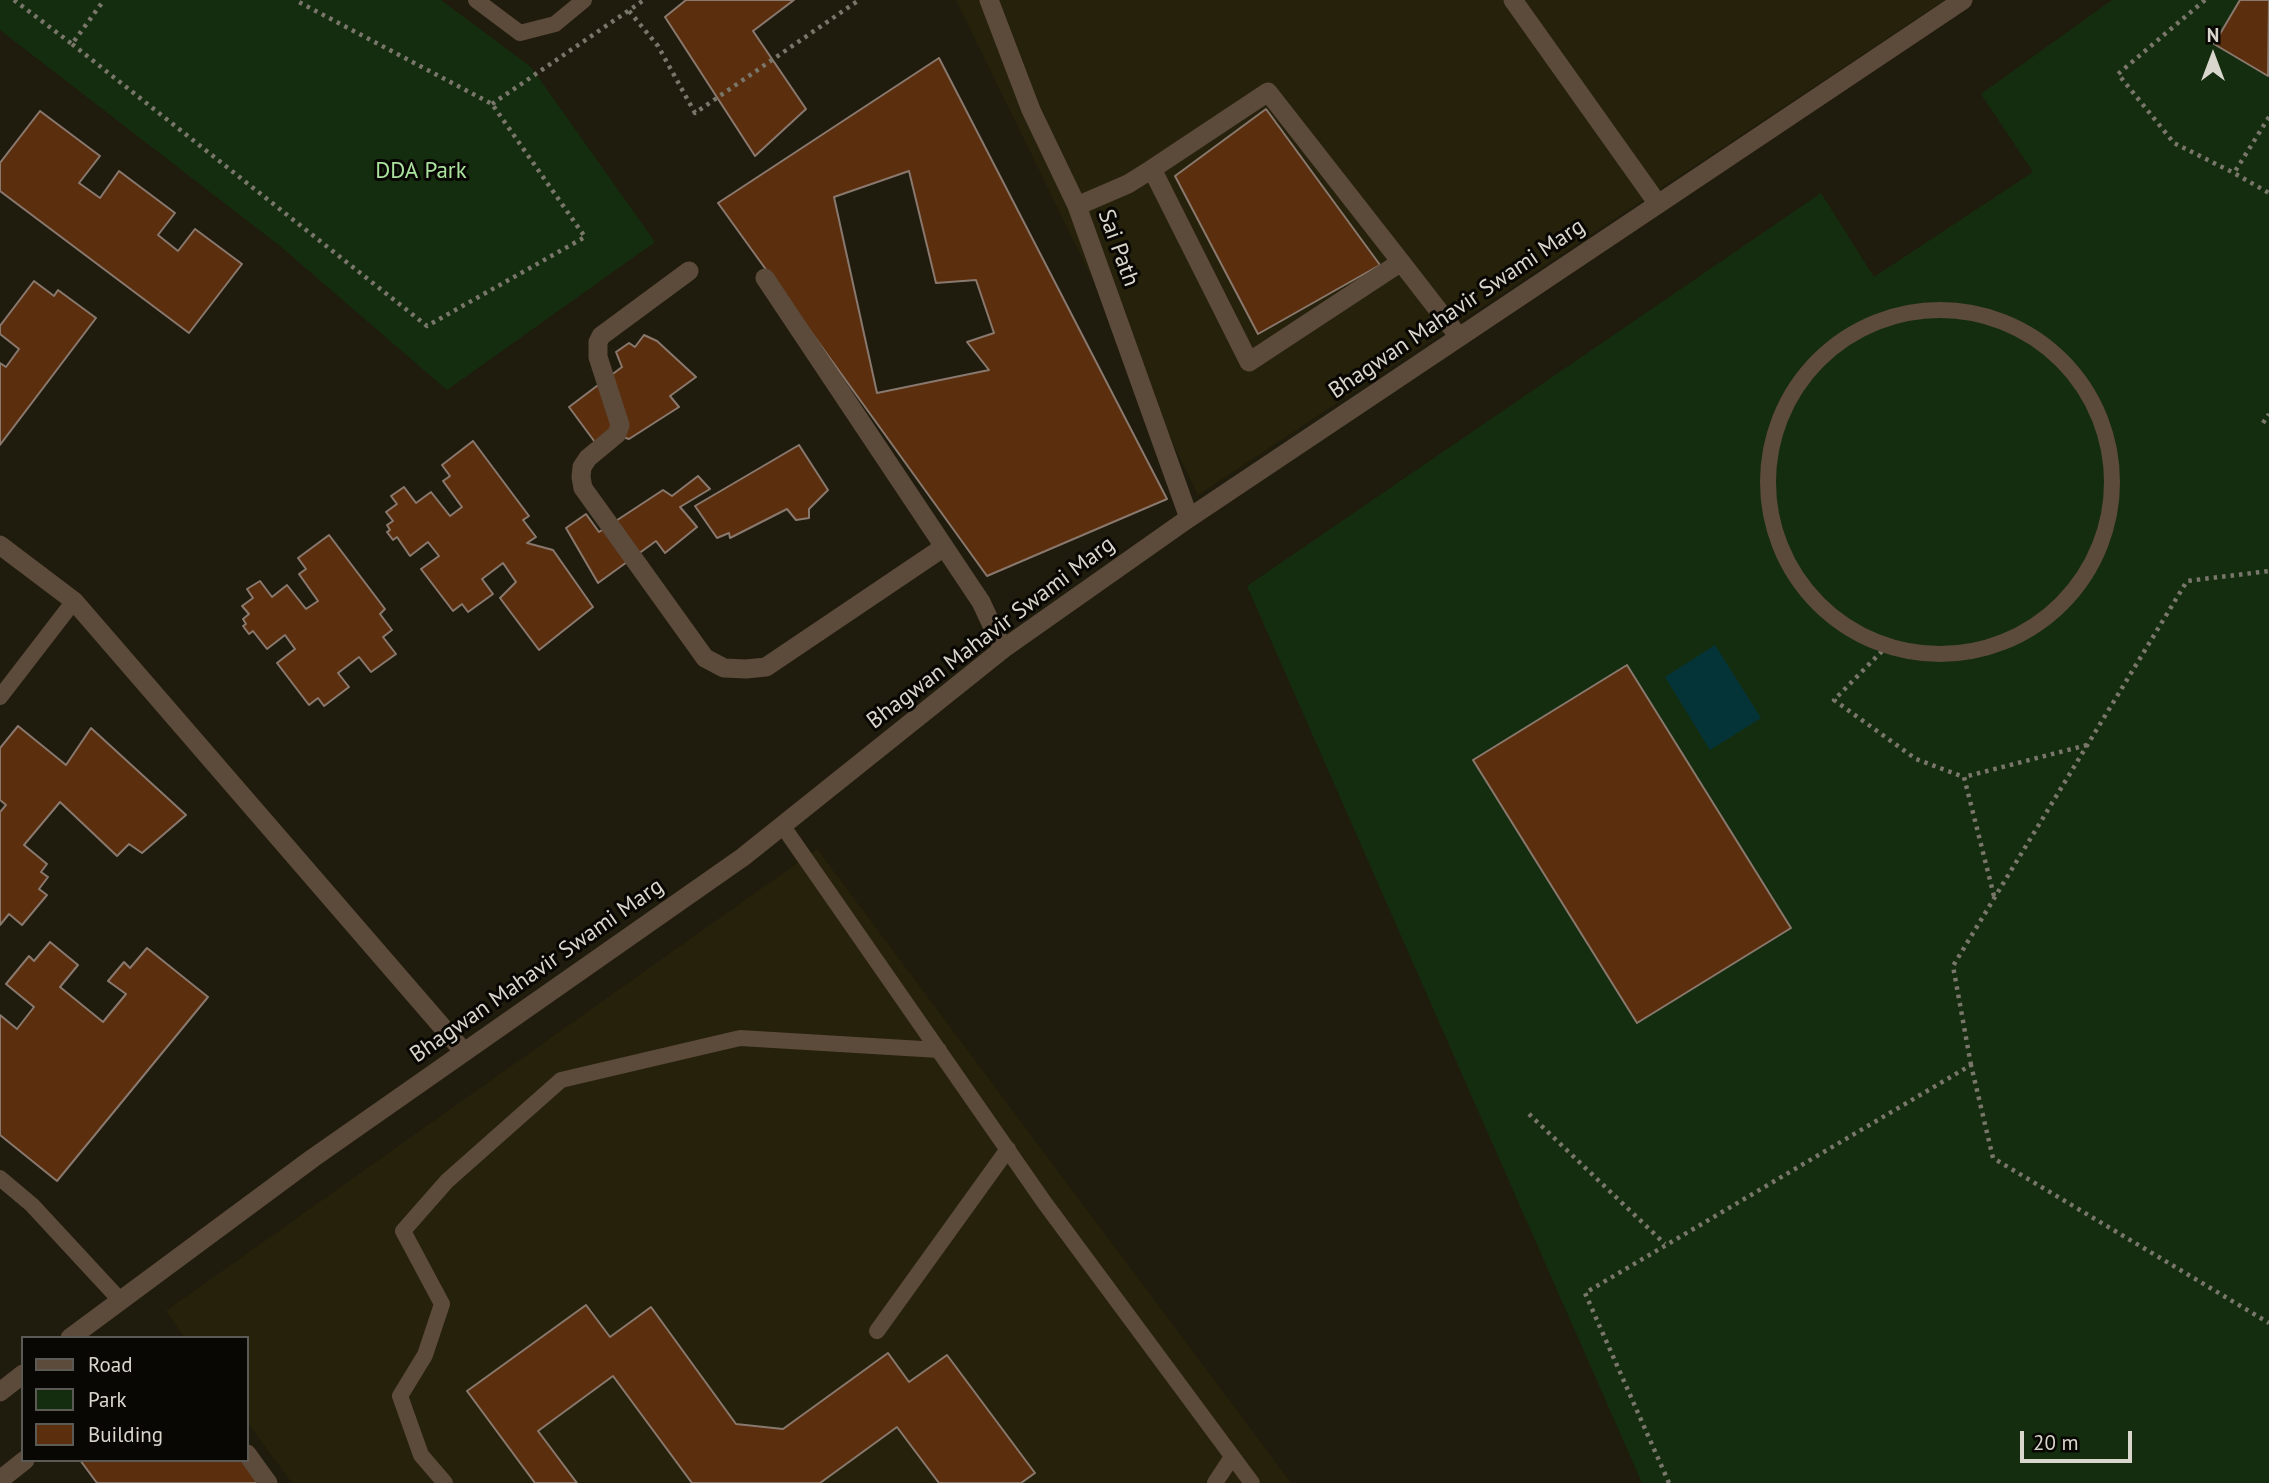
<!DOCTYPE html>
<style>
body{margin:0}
#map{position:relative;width:2269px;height:1483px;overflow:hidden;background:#1f1c0d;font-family:"PT Sans",sans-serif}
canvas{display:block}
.legend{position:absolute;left:21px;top:1336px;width:228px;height:126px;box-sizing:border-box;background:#080703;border:2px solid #5c5a54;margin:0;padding:9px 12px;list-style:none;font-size:21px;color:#d9d6cd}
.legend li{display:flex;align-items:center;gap:14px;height:35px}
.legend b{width:35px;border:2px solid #5c5a54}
.north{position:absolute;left:2178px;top:21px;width:70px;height:70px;-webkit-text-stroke:5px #080703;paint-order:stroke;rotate:0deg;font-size:19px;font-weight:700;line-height:28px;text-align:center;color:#d9d6cd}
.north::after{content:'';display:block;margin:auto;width:24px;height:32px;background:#d9d6cd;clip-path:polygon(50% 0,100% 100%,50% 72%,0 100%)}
.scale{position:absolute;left:2020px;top:1431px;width:112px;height:32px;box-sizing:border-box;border:4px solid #d9d6cd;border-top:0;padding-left:9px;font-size:21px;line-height:24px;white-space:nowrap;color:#d9d6cd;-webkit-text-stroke:5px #080703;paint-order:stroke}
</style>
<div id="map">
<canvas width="2269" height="1483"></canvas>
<ul class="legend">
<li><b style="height:9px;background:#5c4a3a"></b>Road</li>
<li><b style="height:19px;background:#152d0f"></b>Park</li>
<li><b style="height:19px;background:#5b2e0e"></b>Building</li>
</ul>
<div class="north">N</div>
<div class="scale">20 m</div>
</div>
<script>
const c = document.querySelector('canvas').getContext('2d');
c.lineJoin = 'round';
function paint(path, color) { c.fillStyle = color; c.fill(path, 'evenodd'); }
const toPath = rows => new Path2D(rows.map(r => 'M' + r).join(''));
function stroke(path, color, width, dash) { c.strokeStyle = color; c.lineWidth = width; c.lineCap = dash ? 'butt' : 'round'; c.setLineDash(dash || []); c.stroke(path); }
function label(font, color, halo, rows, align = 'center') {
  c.font = font + ' "PT Sans",sans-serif'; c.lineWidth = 6; c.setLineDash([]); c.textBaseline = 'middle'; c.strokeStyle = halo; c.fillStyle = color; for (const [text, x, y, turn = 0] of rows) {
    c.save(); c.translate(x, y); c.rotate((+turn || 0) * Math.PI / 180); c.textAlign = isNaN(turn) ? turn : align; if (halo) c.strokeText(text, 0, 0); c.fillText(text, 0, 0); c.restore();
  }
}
paint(toPath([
 [956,0,1945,0,1198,495],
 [817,849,1291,1483,292,1483,247,1422,247,1338,185,1338,166,1311]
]), '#26210a');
paint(toPath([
 [0,0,441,0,531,67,655,242,447,390,280,246,0,30],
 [2112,0,2269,0,2269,1483,1642,1483,1247,586,1821,193,1874,277,2033,172,1981,94]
]), '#152d0f');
paint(toPath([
 [1715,645,1761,718,1710,750,1665,677]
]), '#053438');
const building = toPath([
 [686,0,794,0,753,31,806,109,755,156,665,17,686,0],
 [2240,0,2269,0,2268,76,2214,44,2240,0],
 [939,58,1167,499,987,576,718,203,939,58],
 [1266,109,1380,265,1258,334,1175,176,1266,109],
 [40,111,100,156,79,183,100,198,119,171,175,213,158,235,178,251,195,229,242,264,189,333,0,191,0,163,40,111],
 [909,171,936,283,976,280,994,333,967,342,989,370,877,393,834,197,909,171],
 [34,281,54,296,58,290,96,318,0,445,0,363,6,367,19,349,0,334,0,326,34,281],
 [644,335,657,341,696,377,670,396,679,407,629,439,623,437,603,453,569,407,622,367,616,352,629,343,635,347,644,335],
 [473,441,529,516,523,520,536,537,527,543,553,550,593,607,539,650,500,598,516,582,503,563,482,579,493,594,468,612,462,604,453,611,421,569,439,556,428,542,410,556,397,537,393,540,387,532,390,530,387,525,393,521,386,512,397,504,391,496,404,487,416,503,431,492,450,516,462,507,443,481,450,476,442,465,473,441],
 [799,445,828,490,809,509,809,518,796,520,787,509,730,538,729,533,717,538,695,506,799,445],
 [698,476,710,489,680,507,697,527,665,553,656,541,598,583,566,528,586,514,599,532,663,490,672,496,698,476],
 [329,535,385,609,380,614,392,630,383,637,396,654,371,672,359,657,338,673,349,687,324,706,318,698,309,705,277,663,295,649,285,635,267,649,253,631,249,634,243,626,246,624,243,619,249,614,242,606,253,598,247,589,260,581,272,597,287,585,306,609,318,601,299,574,306,569,298,558,329,535],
 [1627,665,1791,928,1637,1023,1473,760,1627,665],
 [18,726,66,765,91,728,186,815,142,853,129,844,117,856,60,802,24,845,47,864,41,872,48,877,39,889,47,895,22,925,9,914,0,925,0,812,6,805,0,800,0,748,18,726],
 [50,942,78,965,60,987,103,1022,126,994,108,981,124,962,130,968,147,948,208,997,57,1181,0,1135,0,1015,17,1029,34,1007,6,984,29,956,34,961,50,942],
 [586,1305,610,1337,651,1307,736,1424,783,1429,888,1353,909,1382,947,1355,1035,1473,1021,1483,939,1483,897,1427,820,1483,692,1483,613,1376,538,1431,577,1483,535,1483,467,1391,586,1305],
 [80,1460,247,1460,261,1479,256,1483,97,1483,80,1460]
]);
paint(building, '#5b2e0e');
stroke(building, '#89786d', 2);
stroke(toPath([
 [14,0,72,44,104,0],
 [2205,0,2118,74,2174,143,2234,173],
 [629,11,658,46,695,113,859,0],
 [72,44,427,326,585,237,492,104,295,0],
 [492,104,644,0],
 [2269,117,2234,173,2269,193],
 [2263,423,2269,414],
 [1888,645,1834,700,1916,759,1964,777],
 [1994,896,1964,777,2087,745],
 [1971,1065,1953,966,2187,581,2269,571],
 [1529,1114,1665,1244],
 [1669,1483,1585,1293,1971,1065,1993,1158,2269,1323]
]), '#79766a', 4.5, [3.5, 5]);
stroke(toPath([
 [476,0,520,33,555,24,584,0],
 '1768 482a172 172 0 1 1 344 0a172 172 0 1 1-344 0Z',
 [0,697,74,601],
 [782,825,1044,1202,1252,1483],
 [0,1178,32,1205,120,1300],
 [877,1331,1008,1149],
 [445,1483,421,1455,400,1396,425,1355,442,1304,403,1231,447,1181,561,1080,740,1038,939,1050],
 [1215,1483,1232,1457]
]), '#5c4a3a', 16);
stroke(toPath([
 [989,0,1031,110,1077,206,1189,518],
 [1513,0,1658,204],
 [1077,206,1128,184,1152,169,1268,92,1401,262,1249,362,1152,169],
 [1401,262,1459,337],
 [689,271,601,336,598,342,598,357,620,425,617,434,588,458,582,467,581,477,583,488,705,658,724,668,746,669,766,667,944,547],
 [765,278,981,602,1003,649],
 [0,545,74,601,464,1052],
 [247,1454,268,1483],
 [0,1480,25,1460]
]), '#5c4a3a', 19);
stroke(toPath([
 [70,1338,313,1158,743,857,1003,649,1189,518,1963,0],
 [0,1392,23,1374]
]), '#5c4a3a', 19);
label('23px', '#aae29e', '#080703', [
 ["DDA Park",421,171]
]);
label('23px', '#d9d6cd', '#080703', [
 ["Sai Path",1118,248,70],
 ["Bhagwan Mahavir Swami Marg",1457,309,-34],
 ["Bhagwan Mahavir Swami Marg",991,633,-37],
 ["Bhagwan Mahavir Swami Marg",537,971,-35]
]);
</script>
